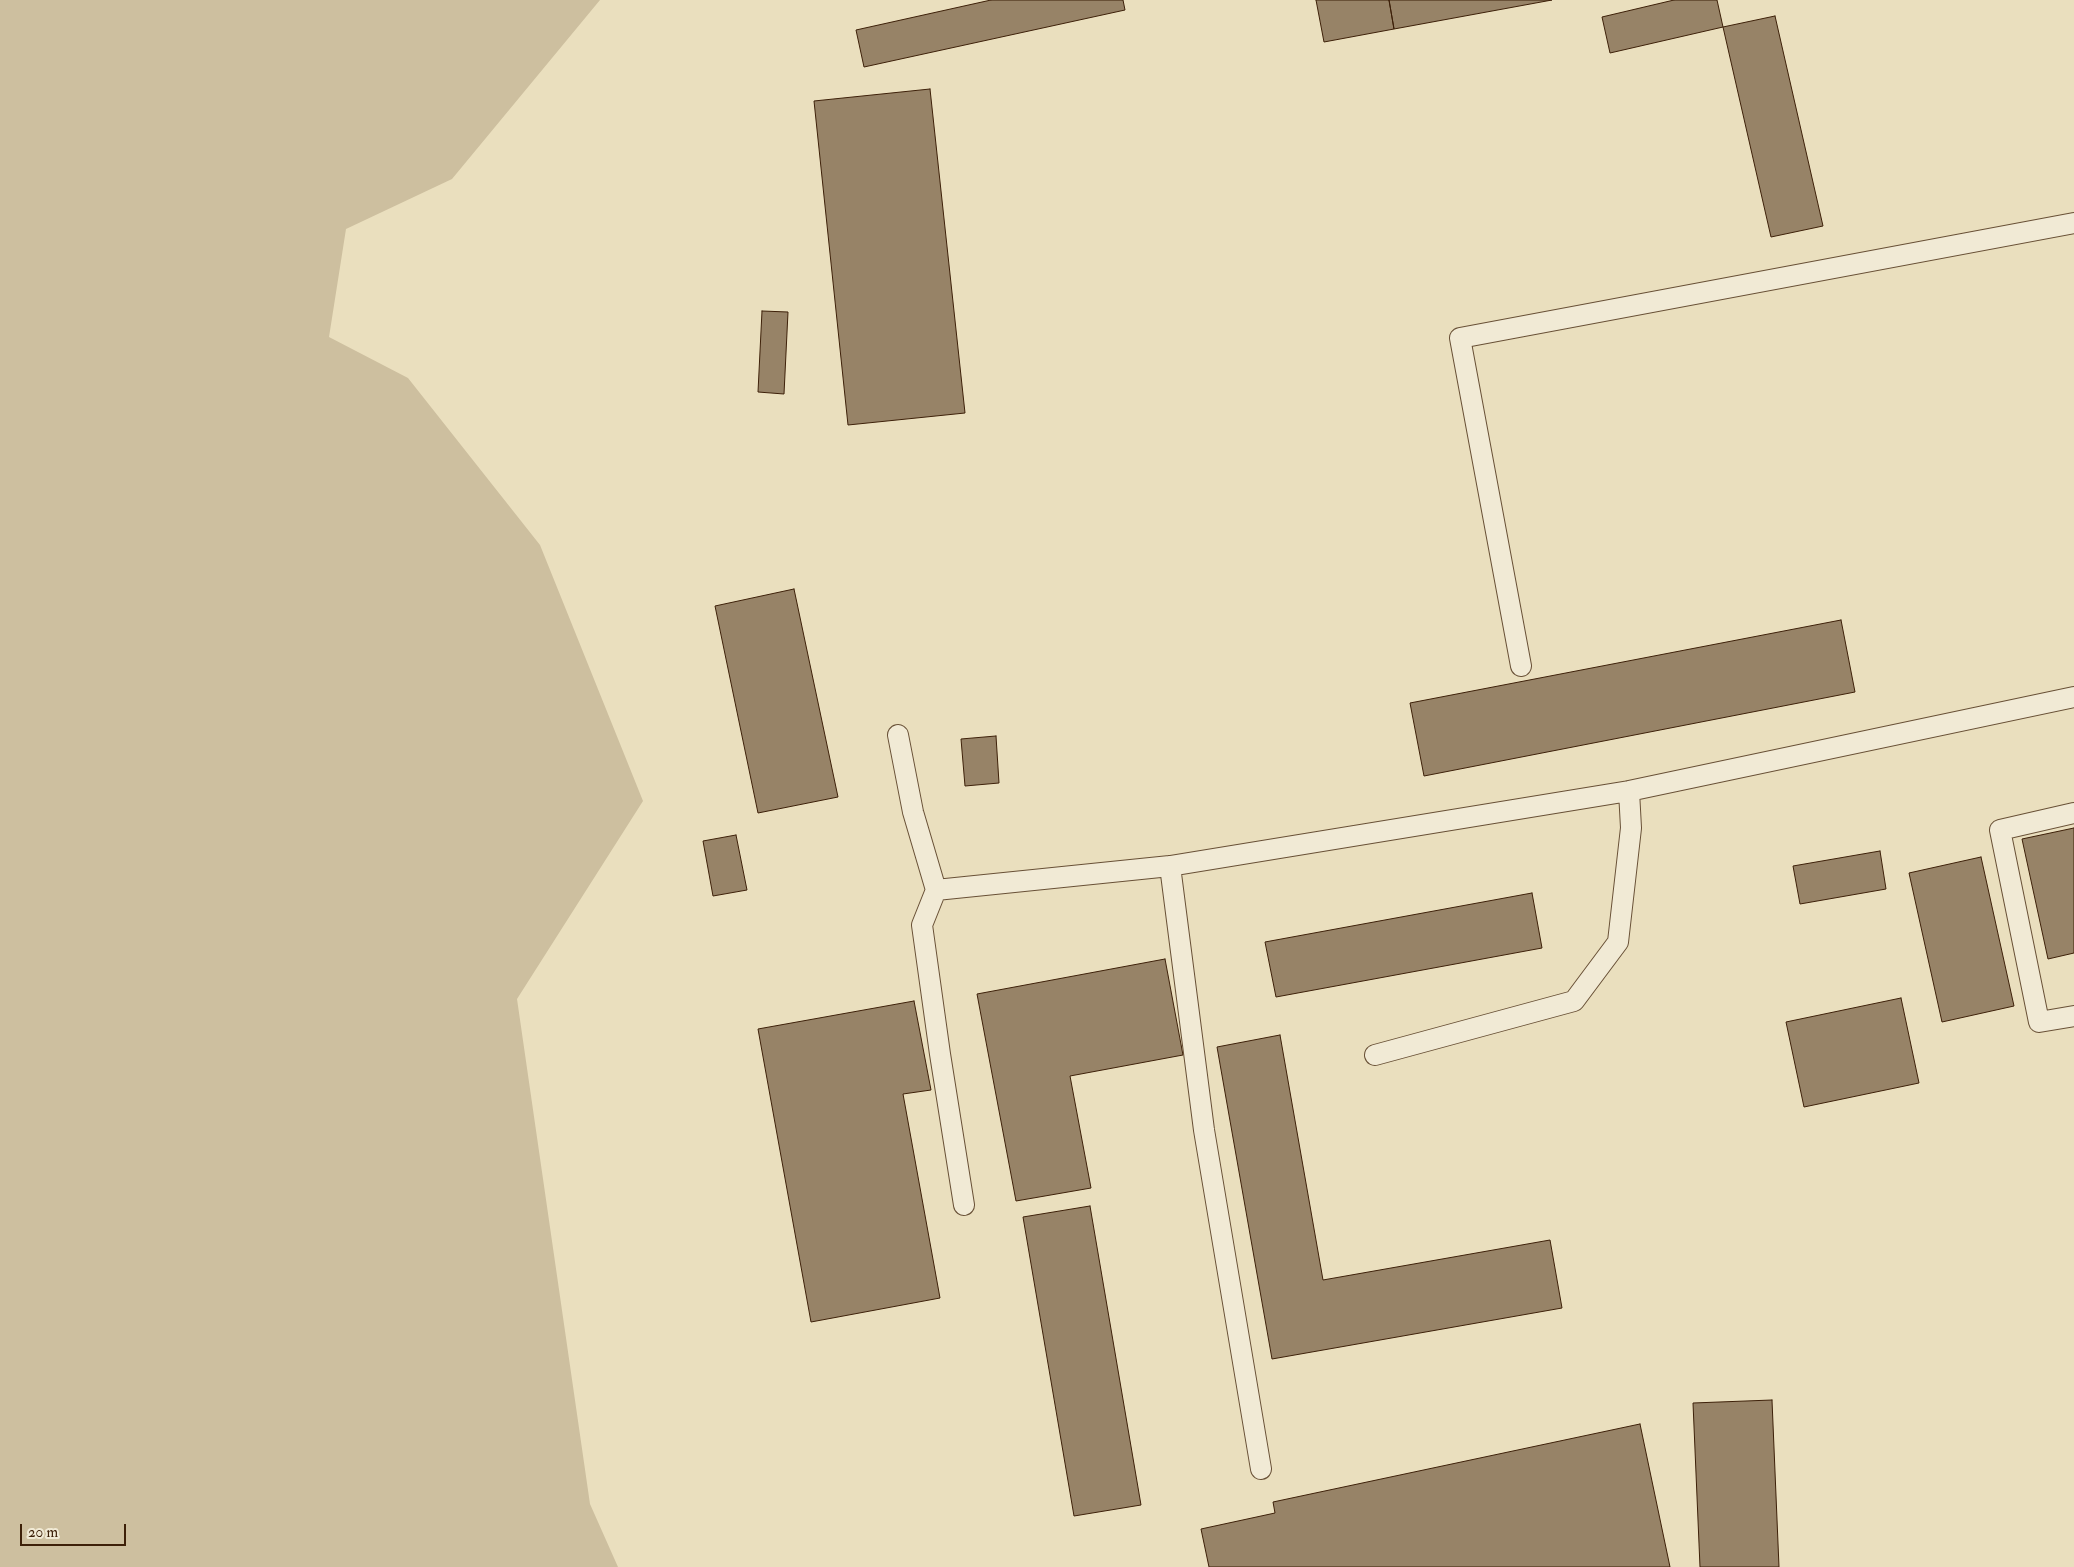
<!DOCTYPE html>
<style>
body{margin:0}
#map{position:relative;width:2074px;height:1567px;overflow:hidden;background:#eadfbe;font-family:"IM FELL Double Pica",serif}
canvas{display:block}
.scale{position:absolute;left:20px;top:1524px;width:106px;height:22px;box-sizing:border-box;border:2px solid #3d2009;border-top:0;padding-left:6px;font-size:15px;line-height:18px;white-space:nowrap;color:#3d2009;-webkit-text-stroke:4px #f1ead5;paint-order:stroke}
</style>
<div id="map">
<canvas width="2074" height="1567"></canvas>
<div class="scale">20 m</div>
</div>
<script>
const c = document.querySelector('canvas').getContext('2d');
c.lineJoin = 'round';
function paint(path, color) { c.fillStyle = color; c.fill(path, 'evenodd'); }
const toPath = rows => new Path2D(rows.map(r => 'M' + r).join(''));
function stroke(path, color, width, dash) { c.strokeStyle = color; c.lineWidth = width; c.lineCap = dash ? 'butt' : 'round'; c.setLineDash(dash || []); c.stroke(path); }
paint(toPath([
 [0,0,600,0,452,179,346,229,329,337,408,378,540,545,643,801,517,999,590,1504,618,1567,0,1567]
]), '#cdbf9f');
const building = toPath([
 [991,0,1123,0,1125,10,864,67,856,30,991,0],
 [1316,0,1389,0,1394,29,1324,42,1316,0],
 [1389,0,1552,0,1394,29,1389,0],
 [1674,0,1717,0,1723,27,1610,53,1602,17,1674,0],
 [1775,16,1823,226,1771,237,1723,27,1775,16],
 [930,89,965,413,848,425,814,101,930,89],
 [762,311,788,312,784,394,758,392,762,311],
 [794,589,838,797,758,813,715,606,794,589],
 [1841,620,1855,692,1424,776,1410,703,1841,620],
 [996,736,999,783,965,786,961,739,996,736],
 [2074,828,2074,953,2048,959,2022,839,2074,828],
 [736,835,747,890,713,896,703,841,736,835],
 [1880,851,1886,889,1800,904,1793,866,1880,851],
 [1981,857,2014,1006,1942,1022,1909,873,1981,857],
 [1532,893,1542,948,1276,997,1265,942,1532,893],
 [1165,959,1183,1055,1070,1076,1091,1188,1016,1201,977,994,1165,959],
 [1901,998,1919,1083,1804,1107,1786,1022,1901,998],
 [914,1001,931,1090,903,1094,940,1298,811,1322,758,1029,914,1001],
 [1280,1035,1323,1280,1550,1240,1562,1308,1272,1359,1217,1047,1280,1035],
 [1090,1206,1141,1505,1074,1516,1023,1217,1090,1206],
 [1772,1400,1779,1567,1700,1567,1693,1403,1772,1400],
 [1640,1424,1670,1567,1209,1567,1201,1529,1275,1513,1273,1502,1640,1424]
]);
paint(building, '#978367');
stroke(building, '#3d2009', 1);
const service = toPath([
 [1521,666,1460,338,2074,223],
 [898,735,913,812,936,890],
 [2074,813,2000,830,2039,1022,2074,1016],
 [1170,866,1204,1130,1261,1469],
 [1375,1055,1574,1001,1618,942,1631,828,1629,791],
 [964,1205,940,1054,922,925,936,890,1170,866,1629,791,2074,697]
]);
stroke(service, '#685036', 22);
stroke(service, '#f1ead5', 20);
</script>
